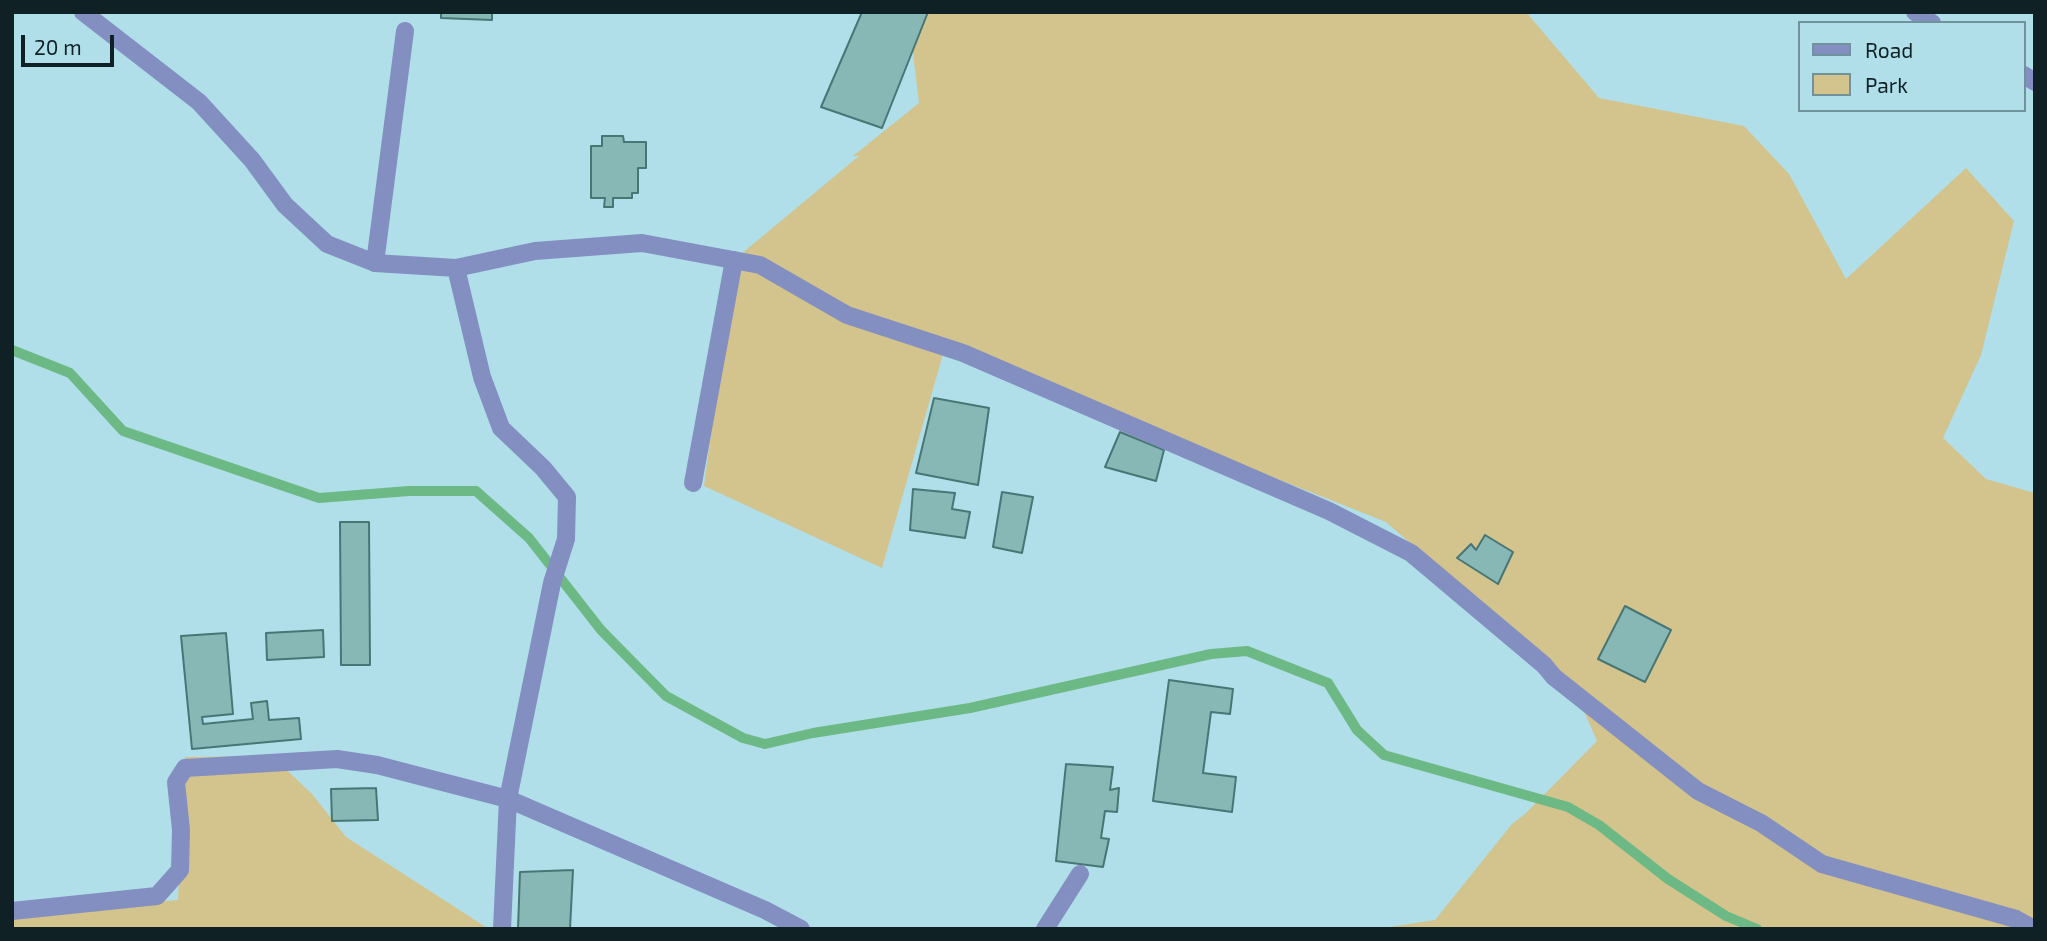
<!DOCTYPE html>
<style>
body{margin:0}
#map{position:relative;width:2047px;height:941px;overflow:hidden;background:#b0dfea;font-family:"Exo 2",sans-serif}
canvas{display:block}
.frame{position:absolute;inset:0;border:14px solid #0f2125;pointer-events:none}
.legend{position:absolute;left:1798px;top:21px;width:228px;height:91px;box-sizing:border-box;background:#b0dfea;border:2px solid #70939b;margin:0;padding:9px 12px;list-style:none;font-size:21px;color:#0f2125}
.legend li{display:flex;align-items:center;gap:14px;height:35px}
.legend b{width:35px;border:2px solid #70939b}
.scale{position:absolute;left:21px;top:35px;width:93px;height:32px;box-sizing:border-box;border:4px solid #0f2125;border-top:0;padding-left:9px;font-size:21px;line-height:24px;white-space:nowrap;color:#0f2125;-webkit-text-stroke:5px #b0dfea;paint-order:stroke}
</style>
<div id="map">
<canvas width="2047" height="941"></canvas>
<div class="frame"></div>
<ul class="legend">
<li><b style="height:9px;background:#838fc1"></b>Road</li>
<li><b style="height:19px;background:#d3c38d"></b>Park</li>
</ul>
<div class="scale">20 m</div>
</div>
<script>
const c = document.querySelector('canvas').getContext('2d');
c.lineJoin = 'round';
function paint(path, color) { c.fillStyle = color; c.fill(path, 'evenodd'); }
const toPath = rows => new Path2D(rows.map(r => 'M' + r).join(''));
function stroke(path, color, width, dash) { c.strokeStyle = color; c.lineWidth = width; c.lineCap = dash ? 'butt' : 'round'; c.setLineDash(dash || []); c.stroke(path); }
paint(toPath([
 [908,12,1526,12,1599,98,1744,126,1789,174,1846,279,1966,168,2014,221,1981,355,1943,438,1986,479,2035,493,2035,929,1376,929,1435,920,1512,824,1525,814,1597,741,1572,684,1386,522,945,347,882,568,704,486,734,260,859,156,853,156,919,103],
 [272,756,312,794,346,837,489,929,12,929,12,913,178,900,185,757]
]), '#d3c38d');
stroke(toPath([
 [12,350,70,373,123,431,319,498,409,491,476,491,529,538,601,630,666,696,743,738,765,744,813,733,970,708,1211,654,1247,651,1328,683,1357,730,1384,755,1568,807,1599,825,1668,879,1726,916,1757,929]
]), '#6db986', 10);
const building = toPath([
 [441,12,492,12,492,20,441,18,441,12],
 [862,12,928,12,882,128,821,107,862,12],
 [602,136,623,136,624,142,646,142,646,168,638,168,638,193,632,193,632,198,613,198,613,207,604,207,605,198,591,198,591,146,602,146,602,136],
 [934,398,989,408,978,485,916,473,934,398],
 [1120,432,1164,450,1156,481,1105,467,1120,432],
 [913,489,955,493,952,509,970,512,965,538,910,530,913,489],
 [1002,492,1033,497,1022,553,993,547,1002,492],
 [340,522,369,522,370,665,341,665,340,522],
 [1485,535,1513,552,1498,584,1457,558,1471,544,1476,550,1485,535],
 [1625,606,1671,630,1645,682,1598,659,1625,606],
 [323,630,324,657,267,660,266,633,323,630],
 [226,633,233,714,202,717,203,724,253,719,251,703,267,701,269,720,299,718,301,739,192,749,181,636,226,633],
 [1169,680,1233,689,1230,714,1211,712,1203,773,1236,777,1232,812,1153,801,1169,680],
 [1066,764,1113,767,1110,790,1119,788,1117,812,1105,811,1101,838,1109,839,1103,867,1056,861,1066,764],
 [376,788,378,820,332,821,331,789,376,788],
 [573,870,570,929,518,929,520,872,573,870]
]);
paint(building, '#88b8b6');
stroke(building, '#487675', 2);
stroke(toPath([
 [375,263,405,31],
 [693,483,734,260],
 [12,911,157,896,180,870,181,830,176,782,185,768,337,759,377,765,508,799]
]), '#838fc1', 18);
stroke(toPath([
 [83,12,199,102,252,160,285,205,327,244,375,263,456,268,535,251,642,243,760,265,847,315,963,353,1329,511,1411,553,1544,665,1554,677,1698,791,1761,823,1822,864,2016,919,2034,929],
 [1915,12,1932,23],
 [2024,75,2035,82],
 [456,268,482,377,501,428,543,468,567,497,566,539,552,583,508,799,502,929],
 [508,799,765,910,801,929],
 [1045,929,1080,874]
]), '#838fc1', 18);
</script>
